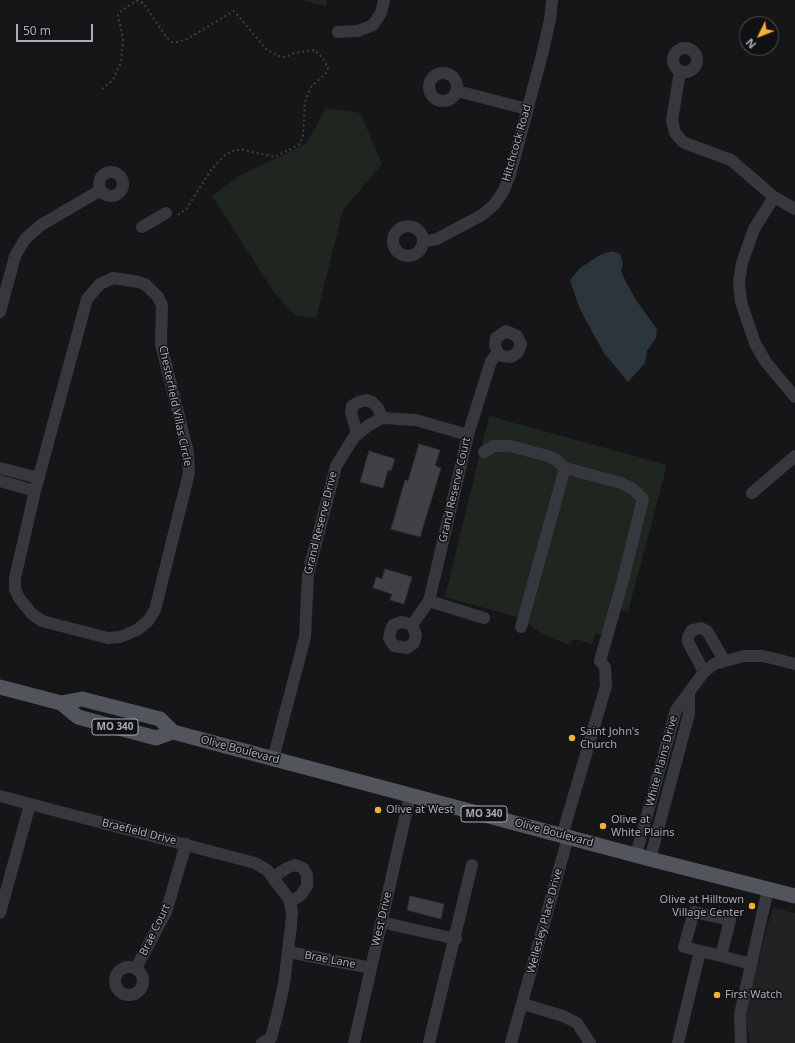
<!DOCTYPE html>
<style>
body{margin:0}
#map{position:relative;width:795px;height:1043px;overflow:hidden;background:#161618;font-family:"Noto Sans",sans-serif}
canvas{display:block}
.north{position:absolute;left:739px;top:16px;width:40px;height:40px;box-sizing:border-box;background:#111113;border:1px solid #4d4f55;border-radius:50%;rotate:227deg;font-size:11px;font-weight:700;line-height:16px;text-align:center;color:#a8adb8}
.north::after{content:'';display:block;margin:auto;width:14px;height:18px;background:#f2b134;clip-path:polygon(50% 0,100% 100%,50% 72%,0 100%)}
.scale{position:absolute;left:16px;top:24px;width:77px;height:18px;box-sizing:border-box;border:2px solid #a8adb8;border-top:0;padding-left:5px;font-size:12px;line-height:14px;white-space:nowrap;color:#a8adb8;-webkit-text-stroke:3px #111113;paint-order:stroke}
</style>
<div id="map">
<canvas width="795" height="1043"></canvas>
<div class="north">N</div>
<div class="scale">50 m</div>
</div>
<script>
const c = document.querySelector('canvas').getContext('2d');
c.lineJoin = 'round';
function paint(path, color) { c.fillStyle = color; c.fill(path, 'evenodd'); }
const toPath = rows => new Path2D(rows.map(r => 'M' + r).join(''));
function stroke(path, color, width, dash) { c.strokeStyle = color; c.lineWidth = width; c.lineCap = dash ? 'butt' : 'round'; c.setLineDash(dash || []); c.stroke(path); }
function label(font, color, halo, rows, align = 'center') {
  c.font = font + ' "Noto Sans",sans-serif'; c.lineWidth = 3; c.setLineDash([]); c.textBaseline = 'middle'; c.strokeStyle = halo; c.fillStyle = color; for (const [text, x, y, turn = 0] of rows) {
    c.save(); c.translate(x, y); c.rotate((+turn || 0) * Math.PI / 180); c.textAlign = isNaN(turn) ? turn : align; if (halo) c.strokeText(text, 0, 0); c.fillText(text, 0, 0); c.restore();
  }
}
paint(toPath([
 [775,908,795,913,795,1043,750,1043,745,1012,772,910]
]), '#222225');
paint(toPath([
 [299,0,327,0,326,6],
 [326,108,360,113,382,164,343,210,316,318,294,315,274,292,212,196,239,176,307,143],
 [489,416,667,465,628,612,610,606,603,635,595,633,592,644,574,639,568,645,539,632,526,622,517,617,445,597]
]), '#1e261f');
paint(toPath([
 [612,251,620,254,623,263,621,271,626,282,636,300,657,329,656,338,647,351,645,363,628,382,604,353,595,337,579,307,570,280,580,268,600,255]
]), '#2c353c');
const building = toPath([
 [419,444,440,450,435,466,441,468,420,537,391,529,405,480,408,481,419,444],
 [369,451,395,459,391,471,388,470,383,488,360,482,369,451],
 [385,569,412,577,404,604,390,600,392,594,373,588,376,577,382,579,385,569],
 [410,896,444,904,441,919,407,910,410,896]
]);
paint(building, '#404145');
stroke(building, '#303034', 1);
stroke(toPath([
 [102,89,113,80,121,62,123,39,118,15,121,11,136,1,140,1,144,4,167,38,172,42,177,42,187,39,234,11,266,49,278,56,286,57,294,53,315,50,324,60,328,68,326,73,311,87,305,102,303,136,300,144,275,157,244,150,235,150,225,155,211,170,187,208,177,216]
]), '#3d3f44', 2, [2, 3]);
stroke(toPath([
 [338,32,358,31,373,25,381,13,384,0],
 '673 60a12 12 0 1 1 24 0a12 12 0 1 1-24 0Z',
 [680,72,672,120,675,133,683,142,690,145,731,160,774,197,795,209],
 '429 87a14 14 0 1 1 28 0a14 14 0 1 1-28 0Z',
 [457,91,527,109],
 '99 184a12 12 0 1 1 24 0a12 12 0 1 1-24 0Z',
 [774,197,754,229,742,263,739,282,741,302,755,343,765,361,795,397],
 '393 241a15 15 0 1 1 30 0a15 15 0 1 1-30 0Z',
 [142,227,166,213],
 [423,242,437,239,482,215,494,205,503,192,510,175,542,55,550,20,552,0],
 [113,278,139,282,146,285,158,297,162,305,161,344,188,453,189,473,155,610,148,621,137,630,120,637,108,638,42,621,32,614,19,598,15,589,15,578,35,491,87,299,100,284,113,278],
 [0,312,15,256,25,239,41,225,101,190],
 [357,434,351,412,352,406,359,402,366,400,372,402,378,408,382,418],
 [484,452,494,446,510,446,548,456,555,459,565,468,621,483,633,489,643,499,623,580,600,661,605,667,606,686,562,836],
 [0,468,39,478],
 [0,481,35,491],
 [752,493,795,456],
 [429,601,484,618],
 [412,625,416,635,414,643,407,648,394,646,389,638,391,629,393,625,402,622,412,625,429,601,468,435,491,361,498,353,495,346,496,338,506,331,517,336,521,344,518,352,511,357,502,356,498,353],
 [521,627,565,468],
 [704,672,688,642,688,637,692,630,701,628,707,631,724,660],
 [273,759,305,637,308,574,336,466,354,437,369,425,382,418,416,420,468,435],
 [0,796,255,863,267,870,289,899,292,912,291,926,284,984,277,1015,271,1038,262,1043],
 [636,855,676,710,704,672,714,664,744,656,763,656,795,664],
 [650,859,689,714,689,693],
 [273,877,287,868,295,865,303,868,307,875,307,886,301,895,290,903],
 [0,913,30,804],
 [381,922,456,939],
 [289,952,371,968],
 [721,956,730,920,694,912,684,947,721,956,751,964],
 '115 981a14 14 0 1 1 28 0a14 14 0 1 1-28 0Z',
 [136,968,166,912,186,844],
 [523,1004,563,1016,577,1023,590,1043],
 [354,1043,410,796],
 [429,1043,472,865],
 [511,1043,568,837],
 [678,1043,700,951],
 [741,1043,740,1014,768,889]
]), '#37383d', 12);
stroke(toPath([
 [0,687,61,703,78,717,156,738,173,732],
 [61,703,82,699,160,719,173,732,650,859,795,896]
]), '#53555c', 15);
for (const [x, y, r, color] of [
 [572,738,4,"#f2b134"],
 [378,810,4,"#f2b134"],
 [603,826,4,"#f2b134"],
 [752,906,4,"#f2b134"],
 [717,995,4,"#f2b134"]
]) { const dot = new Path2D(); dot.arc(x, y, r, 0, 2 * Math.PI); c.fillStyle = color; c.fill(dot); stroke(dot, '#111113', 1.5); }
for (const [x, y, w] of [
 [115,727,46],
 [484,814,46]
]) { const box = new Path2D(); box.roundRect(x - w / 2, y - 8, w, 16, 3); c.fillStyle = '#111113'; c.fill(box); stroke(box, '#a8adb8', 1); }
label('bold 10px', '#a8adb8', null, [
 ["MO 340",115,727],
 ["MO 340",484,814]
]);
label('11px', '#a8adb8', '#111113', [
 ["Hitchcock Road",517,143,-74],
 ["Chesterfield Villas Circle",175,406,78],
 ["Grand Reserve Court",455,490,-77],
 ["Grand Reserve Drive",321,523,-76],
 ["Olive Boulevard",240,750,15],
 ["White Plains Drive",662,761,-75],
 ["Braefield Drive",139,832,14],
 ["Olive Boulevard",554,833,15],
 ["West Drive",382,919,-77],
 ["Wellesley Place Drive",545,921,-75],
 ["Brae Court",155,930,-64],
 ["Brae Lane",330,960,11]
]);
label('11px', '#a8adb8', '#111113', [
 ["Saint John's",580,732],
 ["Church",580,745],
 ["Olive at West",386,810],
 ["Olive at",611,820],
 ["White Plains",611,833],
 ["Olive at Hilltown",744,900,"right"],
 ["Village Center",744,913,"right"],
 ["First Watch",725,995]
], 'left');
</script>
